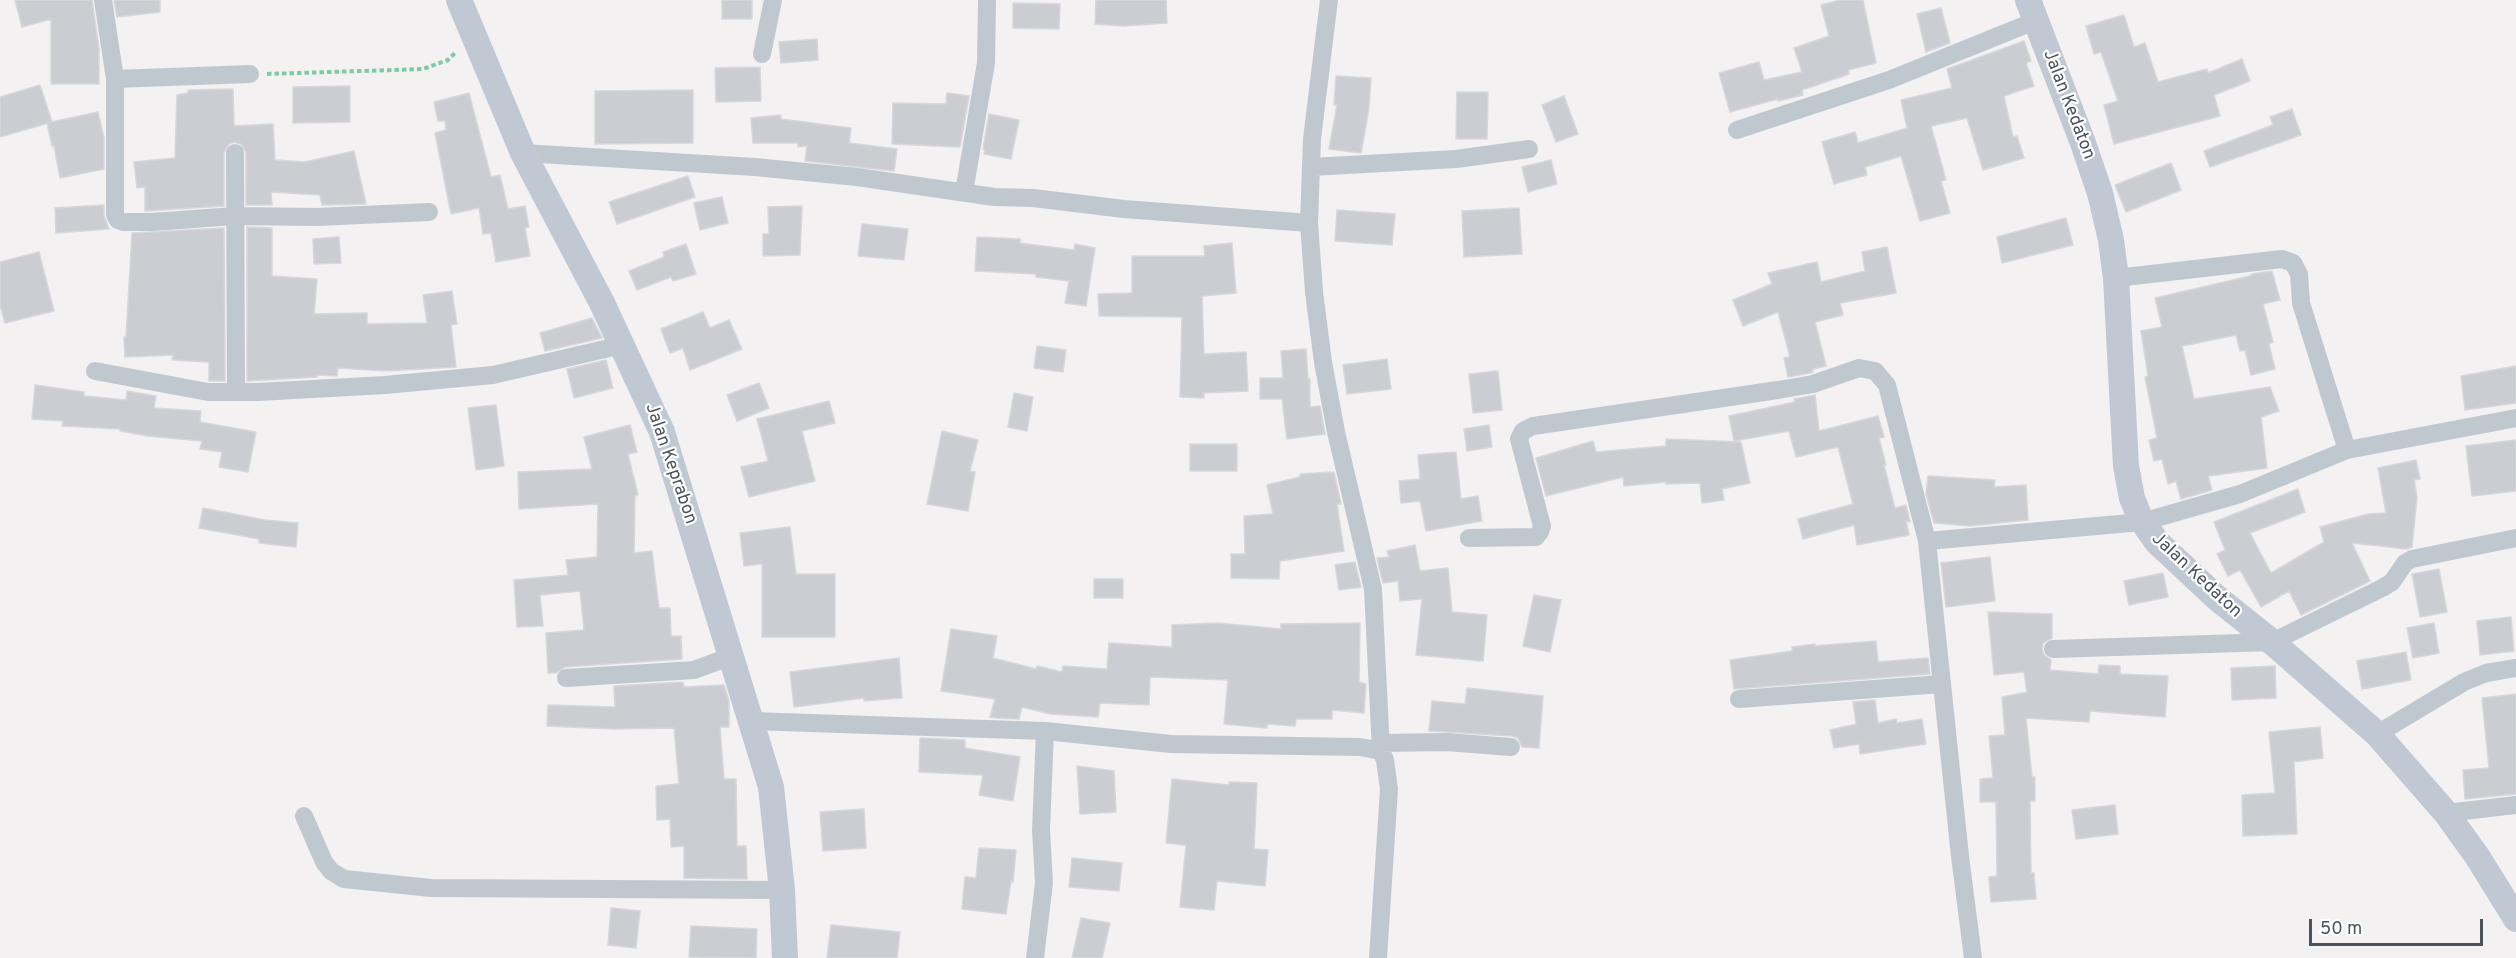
<!DOCTYPE html>
<style>
body{margin:0}
#map{position:relative;width:2516px;height:958px;overflow:hidden;background:#f3f1f1;font-family:Overpass,sans-serif}
canvas{display:block}
.scale{position:absolute;left:2309px;top:919px;width:174px;height:27px;box-sizing:border-box;border:3px solid #4a545d;border-top:0;padding-left:8px;font-size:18px;line-height:21px;white-space:nowrap;color:#4a545d;-webkit-text-stroke:4px #fff;paint-order:stroke}
</style>
<div id="map">
<canvas width="2516" height="958"></canvas>
<div class="scale">50 m</div>
</div>
<script>
const c = document.querySelector('canvas').getContext('2d');
c.lineJoin = 'round';
function paint(path, color) { c.fillStyle = color; c.fill(path, 'evenodd'); }
const toPath = rows => new Path2D(rows.map(r => 'M' + r).join(''));
function stroke(path, color, width, dash) { c.strokeStyle = color; c.lineWidth = width; c.lineCap = dash ? 'butt' : 'round'; c.setLineDash(dash || []); c.stroke(path); }
function label(font, color, halo, rows, align = 'center') {
  c.font = font + ' Overpass,sans-serif'; c.lineWidth = 4.5; c.setLineDash([]); c.textBaseline = 'middle'; c.strokeStyle = halo; c.fillStyle = color; for (const [text, x, y, turn = 0] of rows) {
    c.save(); c.translate(x, y); c.rotate((+turn || 0) * Math.PI / 180); c.textAlign = isNaN(turn) ? turn : align; if (halo) c.strokeText(text, 0, 0); c.fillText(text, 0, 0); c.restore();
  }
}
const building = toPath([
 [15,0,92,0,99,49,99,84,51,84,51,19,22,27,15,0],
 [114,0,160,0,160,12,117,17,114,0],
 [722,0,752,0,752,19,722,19,722,0],
 [1096,0,1166,0,1167,23,1123,26,1095,24,1096,0],
 [1840,0,1863,0,1876,63,1848,70,1849,74,1802,90,1803,95,1778,101,1778,99,1730,112,1719,73,1759,62,1764,80,1802,72,1794,48,1829,36,1821,5,1840,0],
 [1013,3,1060,4,1059,29,1013,28,1013,3],
 [1941,8,1950,43,1926,52,1917,14,1941,8],
 [2124,15,2134,47,2145,43,2158,82,2207,69,2208,73,2242,59,2250,81,2214,95,2220,116,2114,144,2104,105,2118,101,2101,52,2094,54,2086,26,2124,15],
 [817,39,818,60,781,63,779,42,817,39],
 [2024,41,2031,61,2026,63,2034,86,2004,96,2013,137,2017,136,2024,158,1983,170,1967,118,1931,126,1946,180,1941,181,1950,213,1920,221,1901,156,1865,167,1867,175,1834,184,1822,142,1855,132,1858,143,1907,128,1901,100,1952,88,1947,69,2024,41],
 [760,67,761,101,716,102,715,68,760,67],
 [1336,76,1371,78,1369,108,1361,153,1329,149,1337,105,1334,105,1336,76],
 [40,85,52,122,0,137,0,97,40,85],
 [350,86,350,122,293,123,293,87,350,86],
 [233,89,234,126,273,124,275,160,305,162,354,151,366,204,322,205,320,195,271,192,272,205,246,205,246,152,241,144,234,142,229,144,224,152,224,206,145,211,145,187,137,188,134,162,175,158,177,95,188,93,188,90,233,89],
 [693,90,693,143,595,144,595,91,693,90],
 [1457,92,1488,92,1487,139,1456,139,1457,92],
 [469,93,491,177,500,175,508,209,525,206,529,227,525,228,530,256,496,262,491,233,483,234,479,208,451,214,435,133,446,130,445,121,438,121,434,102,469,93],
 [947,93,969,96,960,147,892,144,893,103,946,104,947,93],
 [1564,96,1578,134,1556,142,1542,105,1564,96],
 [2292,109,2301,135,2210,167,2204,151,2273,125,2270,117,2292,109],
 [98,112,104,138,104,169,60,178,54,146,52,146,47,123,98,112],
 [989,114,1019,120,1011,159,984,154,985,150,983,149,989,114],
 [781,115,781,119,851,128,849,143,897,149,894,171,805,161,807,146,798,147,798,143,753,143,751,118,781,115],
 [1551,160,1557,184,1528,192,1522,167,1551,160],
 [2171,163,2181,190,2126,212,2115,185,2171,163],
 [688,176,695,197,617,224,609,202,688,176],
 [722,197,728,223,700,230,694,203,722,197],
 [104,205,104,216,109,229,56,233,55,208,104,205],
 [802,206,800,255,763,256,763,234,769,234,768,207,802,206],
 [1519,208,1522,254,1464,257,1462,211,1519,208],
 [1337,210,1395,214,1392,245,1335,241,1337,210],
 [2066,218,2073,245,2002,263,1997,237,2066,218],
 [862,224,908,229,904,260,858,256,862,224],
 [247,227,272,228,272,276,317,279,314,314,367,313,367,324,427,323,423,295,452,291,457,324,451,325,456,367,385,371,338,368,337,376,317,375,317,377,247,381,247,227],
 [224,228,225,381,209,381,209,362,172,360,173,355,125,357,124,337,126,337,132,233,224,228],
 [339,237,341,263,314,264,313,239,339,237],
 [977,237,1020,239,1020,243,1074,250,1075,244,1095,248,1086,306,1065,303,1069,281,1036,277,1036,274,975,271,977,237],
 [1232,243,1236,293,1202,296,1204,354,1246,352,1248,391,1204,393,1204,398,1180,397,1182,317,1099,316,1098,294,1132,293,1132,256,1205,256,1204,246,1232,243],
 [686,244,696,274,673,281,671,277,637,290,629,271,664,257,663,252,686,244],
 [1887,247,1896,293,1840,303,1843,315,1815,322,1826,366,1813,369,1813,372,1810,373,1788,377,1784,358,1790,357,1778,312,1743,326,1733,300,1772,284,1768,273,1817,262,1821,282,1865,271,1862,252,1887,247],
 [39,252,54,311,5,323,0,305,0,262,39,252],
 [2272,271,2280,300,2263,304,2273,342,2269,344,2275,369,2251,375,2245,350,2240,351,2236,335,2182,346,2194,399,2270,387,2279,411,2261,417,2267,468,2208,476,2212,490,2181,499,2176,481,2168,484,2162,459,2154,461,2149,440,2157,438,2145,377,2148,376,2141,331,2162,327,2155,298,2250,276,2252,274,2272,271],
 [703,312,710,328,729,320,742,349,690,370,683,348,670,353,661,329,703,312],
 [592,318,602,338,545,351,540,333,592,318],
 [1037,346,1066,350,1063,372,1034,368,1037,346],
 [1306,349,1308,379,1310,379,1310,407,1320,406,1325,434,1287,439,1282,399,1260,399,1260,378,1283,378,1281,351,1306,349],
 [1387,359,1391,389,1347,394,1343,365,1387,359],
 [606,360,613,388,574,398,567,369,606,360],
 [2516,366,2516,403,2465,410,2461,376,2516,366],
 [1498,371,1502,410,1473,413,1469,374,1498,371],
 [759,383,769,408,737,421,727,395,759,383],
 [35,385,84,392,84,396,126,400,127,391,156,396,154,408,201,411,200,422,256,432,248,472,219,467,222,452,200,449,202,441,147,436,120,431,120,429,62,426,63,421,32,419,35,385],
 [1014,393,1033,397,1027,431,1008,427,1014,393],
 [1815,395,1819,431,1878,416,1884,437,1879,438,1886,465,1884,465,1895,508,1906,505,1910,522,1906,521,1909,535,1857,545,1854,525,1803,539,1798,519,1853,504,1838,447,1796,457,1789,431,1734,441,1729,416,1795,402,1794,399,1815,395],
 [829,401,835,423,802,431,815,481,749,497,741,467,768,461,757,419,829,401],
 [496,405,504,466,476,470,468,408,496,405],
 [630,425,637,452,628,454,638,495,635,496,634,553,652,551,659,608,670,608,671,636,681,636,682,659,565,667,556,673,548,673,546,633,584,630,580,591,540,595,543,626,517,627,514,580,568,575,566,560,597,557,598,504,519,509,518,472,592,469,584,437,630,425],
 [1489,425,1492,447,1467,451,1464,429,1489,425],
 [942,431,978,440,970,471,975,472,968,511,927,504,942,431],
 [1666,439,1741,442,1750,483,1722,489,1724,500,1702,503,1700,483,1666,484,1666,482,1624,486,1623,477,1546,496,1536,458,1593,441,1596,452,1666,446,1666,439],
 [2516,440,2516,491,2472,496,2466,446,2516,440],
 [1190,444,1237,444,1237,471,1190,471,1190,444],
 [1456,452,1461,499,1478,496,1482,521,1426,531,1420,501,1401,503,1399,481,1420,479,1418,455,1456,452],
 [2416,460,2420,479,2414,480,2417,497,2412,547,2407,549,2352,543,2370,581,2301,615,2289,591,2261,607,2240,570,2228,576,2217,554,2225,550,2214,522,2298,489,2305,512,2250,533,2271,573,2324,542,2320,527,2368,514,2386,513,2378,468,2416,460],
 [1334,472,1341,504,1337,504,1344,551,1280,561,1279,579,1231,578,1231,554,1245,554,1244,516,1273,514,1267,485,1300,477,1300,474,1334,472],
 [1928,476,1995,480,1994,487,2026,485,2028,520,1970,526,1934,523,1926,494,1928,476],
 [203,508,265,520,298,523,296,547,259,543,259,539,199,528,203,508],
 [790,527,796,574,835,574,835,637,762,637,762,564,744,566,740,533,790,527],
 [1415,545,1420,571,1448,568,1452,612,1487,615,1483,661,1416,655,1422,599,1400,601,1398,581,1383,583,1377,558,1389,557,1387,551,1415,545],
 [1990,557,1995,601,1946,607,1941,563,1990,557],
 [1355,562,1361,587,1339,590,1335,565,1355,562],
 [2439,569,2447,612,2420,617,2412,574,2439,569],
 [2163,573,2168,597,2129,605,2124,581,2163,573],
 [1094,579,1123,579,1123,598,1094,598,1094,579],
 [1534,595,1561,600,1550,652,1523,646,1534,595],
 [1988,612,2052,614,2052,638,2043,643,2042,649,2044,655,2051,660,2050,670,2098,674,2099,665,2120,666,2120,674,2168,676,2165,717,2090,711,2089,722,2026,718,2032,777,2035,777,2035,801,2030,801,2031,873,2034,873,2036,899,1991,902,1989,877,1997,876,1996,802,1980,802,1980,779,1993,778,1989,736,2005,735,2002,697,2027,692,2024,672,1994,675,1988,612],
 [2511,617,2514,651,2480,655,2477,621,2511,617],
 [1217,623,1281,629,1281,624,1360,623,1359,682,1366,684,1364,713,1332,710,1332,719,1296,719,1295,726,1267,724,1267,728,1224,724,1228,680,1150,677,1149,705,1100,703,1098,717,1050,714,1022,707,1019,719,996,718,990,717,995,699,941,691,951,629,997,636,993,658,1036,669,1037,666,1062,672,1063,666,1107,669,1109,643,1172,647,1172,625,1217,623],
 [2434,623,2439,653,2413,658,2407,628,2434,623],
 [1876,641,1878,662,1928,658,1930,674,1734,689,1730,660,1792,651,1792,647,1815,644,1815,646,1876,641],
 [2406,652,2411,680,2362,689,2357,661,2406,652],
 [899,658,902,698,864,701,864,698,794,707,790,672,899,658],
 [2275,666,2276,698,2232,700,2231,668,2275,666],
 [683,682,684,687,724,685,729,701,729,727,720,727,724,779,736,779,737,846,746,846,747,879,684,878,684,846,671,847,670,819,657,820,656,786,679,784,674,728,615,729,547,726,548,705,615,707,614,686,683,682],
 [1467,688,1543,696,1539,748,1522,747,1518,738,1512,736,1429,731,1432,701,1465,704,1467,688],
 [2516,694,2516,794,2465,799,2463,770,2489,768,2482,698,2516,694],
 [1875,700,1878,723,1896,719,1897,723,1922,719,1926,744,1860,754,1859,744,1834,748,1830,730,1856,724,1853,702,1875,700],
 [2320,727,2323,758,2294,762,2297,834,2243,836,2242,795,2275,793,2269,732,2320,727],
 [920,738,965,740,965,748,1020,757,1013,801,979,795,983,775,919,772,920,738],
 [1077,766,1114,771,1116,812,1080,814,1077,766],
 [1172,779,1229,785,1229,782,1257,783,1254,849,1268,850,1265,886,1217,881,1214,910,1180,907,1186,845,1166,843,1172,779],
 [2115,805,2118,834,2076,839,2072,810,2115,805],
 [864,809,866,848,823,851,820,812,864,809],
 [979,848,1016,850,1013,882,1011,881,1006,914,962,909,965,877,976,878,979,848],
 [1072,858,1122,863,1119,891,1069,887,1072,858],
 [611,908,640,911,636,948,608,945,611,908],
 [1081,918,1110,923,1102,958,1072,958,1081,918],
 [831,925,900,932,897,958,827,958,831,925],
 [691,926,757,929,756,958,689,957,691,926]
]);
paint(building, '#cbcdd3');
stroke(building, '#d6d7dc', 1.5);
stroke(toPath([
 [267,74,423,69,448,60,456,52]
]), '#7ec9a6', 4, [4.5, 3]);
stroke(toPath([
 [103,0,115,79,115,215,118,220,123,222,152,222,235,216,316,217,429,212],
 [762,54,773,0],
 [115,79,250,74],
 [1737,130,1889,80,2035,21],
 [235,153,236,392],
 [523,153,755,167,857,177,994,197,1033,198,1124,209,1309,223,1314,292,1323,362,1336,432,1373,589,1381,751,1360,747,1171,744,1045,731,752,721],
 [1311,167,1456,159,1529,149],
 [964,192,986,63,987,0],
 [1309,223,1312,139,1329,0],
 [2116,278,2282,259,2293,263,2299,274,2301,303,2347,450],
 [95,371,208,392,258,392,385,385,493,375,622,345],
 [1469,538,1536,537,1540,532,1542,526,1519,439,1523,431,1533,426,1778,390,1813,384,1859,368,1875,371,1887,385,1927,541,2142,522,2240,494,2347,450,2516,418],
 [1927,541,1960,856,1973,958],
 [2053,649,2272,642,2382,588,2392,582,2405,563,2412,559,2516,538],
 [566,678,694,670,732,656],
 [1739,699,1942,684],
 [2377,734,2464,682,2486,673,2516,668],
 [1381,743,1446,742,1511,747],
 [2446,813,2516,805],
 [304,816,324,862,331,871,344,879,431,888,782,890],
 [1035,958,1044,883,1041,830,1045,731],
 [1378,958,1389,789,1385,760,1381,751]
]), '#c0c8cf', 18);
stroke(toPath([
 [459,0,523,153,602,303,662,432,771,787,782,890,785,958],
 [2028,0,2083,143,2100,193,2111,240,2116,278,2126,466,2132,498,2140,518,2157,542,2217,598,2272,642,2377,734,2446,813,2477,856,2516,919]
]), '#c0c9d3', 26);
label('18px', '#4a545d', '#fff', [
 ["Jalan Kedaton",2068,105,69],
 ["Jalan Keprabon",670,464,71],
 ["Jalan Kedaton",2196,576,43]
]);
</script>
